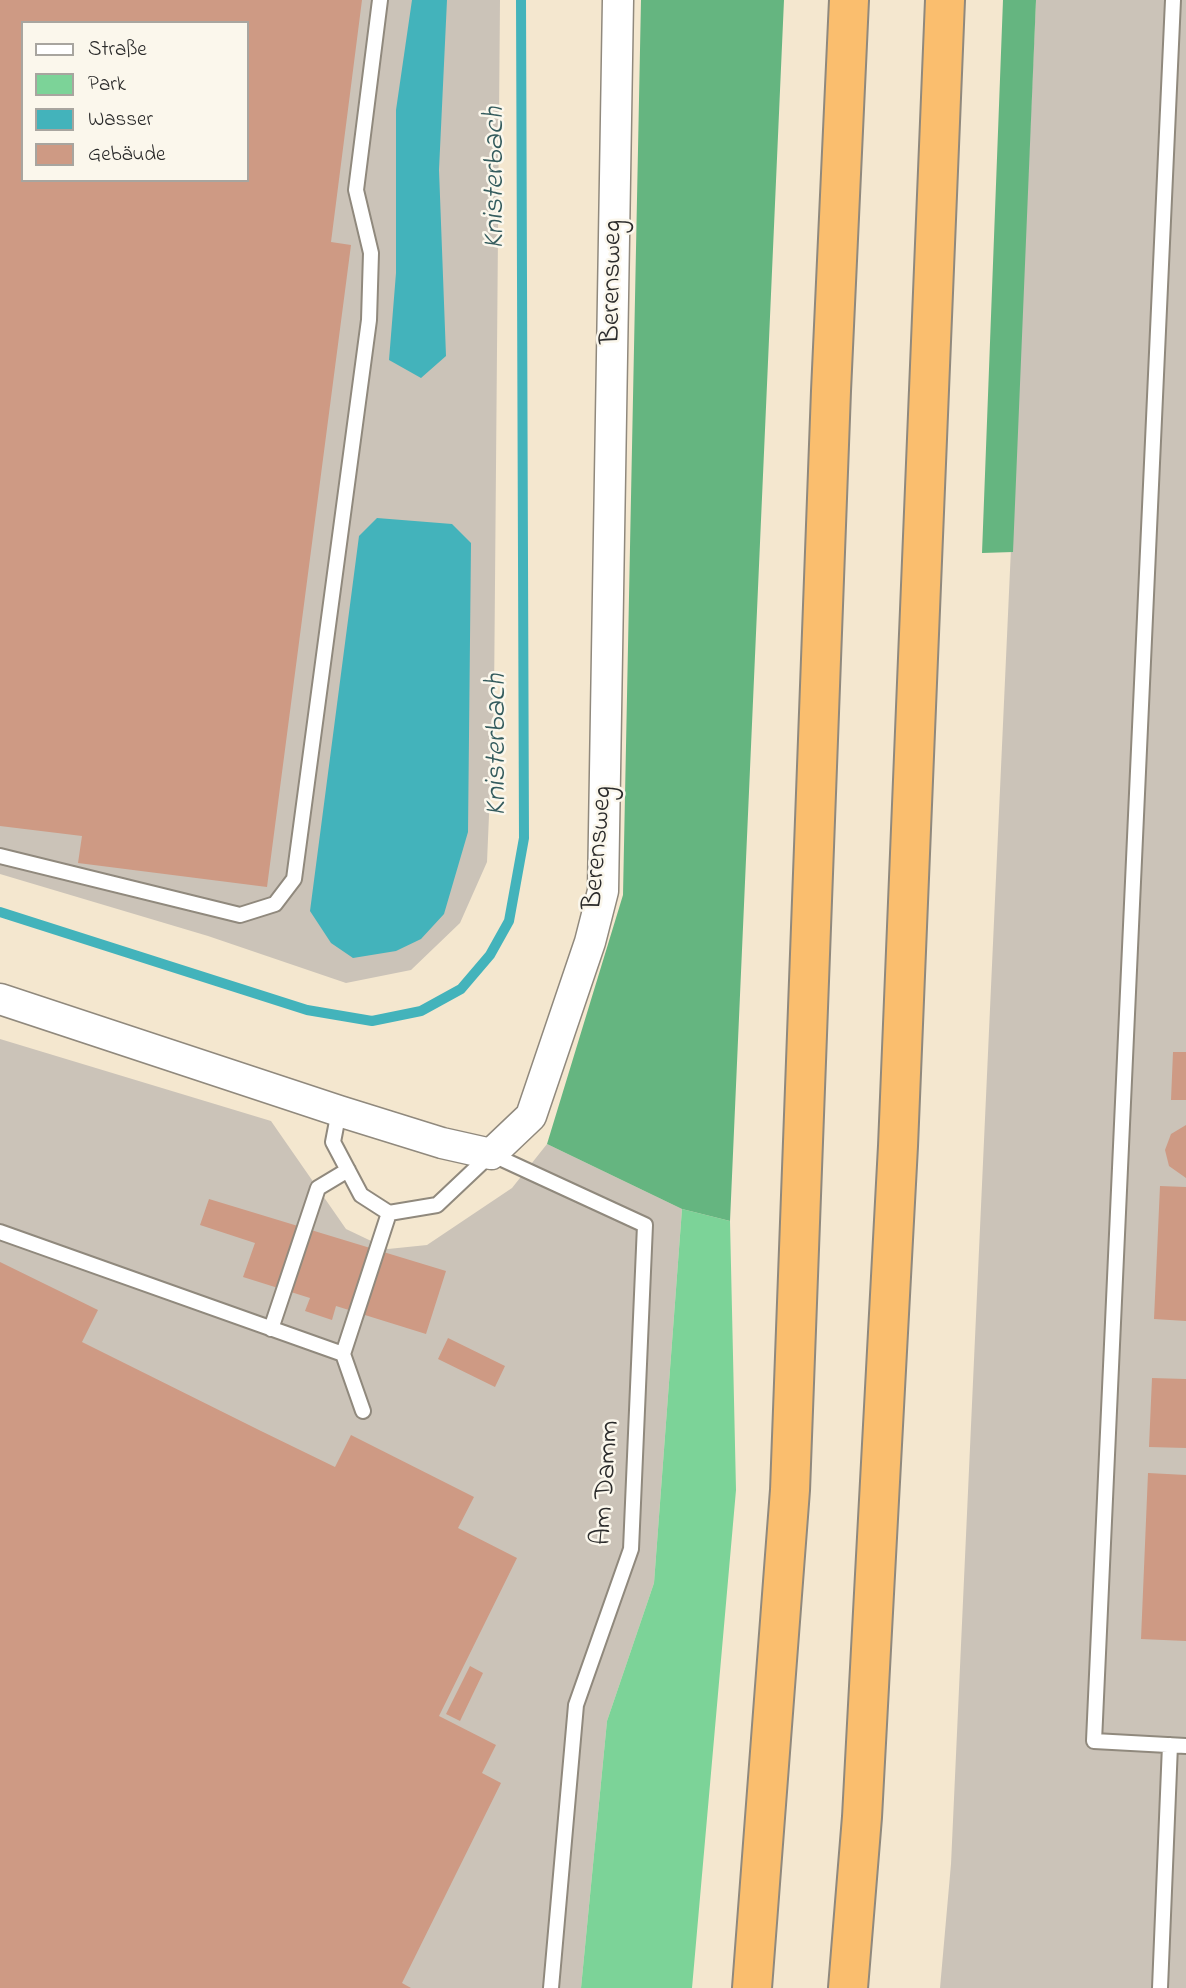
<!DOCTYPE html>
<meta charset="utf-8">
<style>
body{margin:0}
#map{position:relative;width:1186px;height:1988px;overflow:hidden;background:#f4e7cf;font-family:"Indie Flower",sans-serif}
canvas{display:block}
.legend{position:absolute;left:21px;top:21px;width:228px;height:161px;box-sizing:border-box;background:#fbf7ec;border:2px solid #a8a59f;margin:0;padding:9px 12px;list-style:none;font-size:21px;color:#2b2b2b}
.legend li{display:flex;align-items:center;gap:14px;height:35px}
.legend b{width:35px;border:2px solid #a8a59f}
</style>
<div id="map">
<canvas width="1186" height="1988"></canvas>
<ul class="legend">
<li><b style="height:9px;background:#fff"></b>Straße</li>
<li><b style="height:19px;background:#7cd398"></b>Park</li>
<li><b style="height:19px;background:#43b3bb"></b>Wasser</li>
<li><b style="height:19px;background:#ce9a84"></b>Gebäude</li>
</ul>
</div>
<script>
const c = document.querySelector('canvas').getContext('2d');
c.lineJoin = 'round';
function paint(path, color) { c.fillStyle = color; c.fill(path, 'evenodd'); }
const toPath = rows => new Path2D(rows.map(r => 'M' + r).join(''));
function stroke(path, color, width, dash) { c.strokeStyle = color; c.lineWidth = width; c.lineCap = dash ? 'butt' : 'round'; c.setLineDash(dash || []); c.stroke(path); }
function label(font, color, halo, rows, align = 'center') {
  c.font = font + ' "Indie Flower",sans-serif'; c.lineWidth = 5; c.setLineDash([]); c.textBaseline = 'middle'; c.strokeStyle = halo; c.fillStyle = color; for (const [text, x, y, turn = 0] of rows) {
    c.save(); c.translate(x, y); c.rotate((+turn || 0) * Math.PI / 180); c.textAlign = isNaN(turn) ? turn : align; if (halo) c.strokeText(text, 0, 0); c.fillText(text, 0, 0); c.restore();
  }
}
paint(toPath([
 [0,0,500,0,494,699,487,862,460,923,411,970,346,983,208,936,0,874],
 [23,23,247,23,247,180,23,180],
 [1036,0,1186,0,1186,1988,940,1988,951,1864],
 [0,1039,271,1121,346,1229,388,1249,427,1245,512,1188,547,1144,682,1209,654,1583,607,1721,581,1988,0,1988]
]), '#cbc3b8');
paint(toPath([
 [682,1209,730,1221,736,1490,692,1988,581,1988,607,1721,654,1583]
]), '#7cd398');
paint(toPath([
 [641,0,784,0,730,1221,682,1209,547,1144,623,895],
 [1003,0,1036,0,1013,552,982,553]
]), '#65b580');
paint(toPath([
 [412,0,447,0,439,170,446,356,421,378,389,360,396,273,396,110],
 [377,518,452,524,471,543,468,832,444,914,421,939,396,951,353,958,331,943,310,911,359,536]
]), '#43b3bb');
stroke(toPath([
 [0,912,307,1010,372,1021,421,1011,461,989,490,955,509,921,524,838,521,0]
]), '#43b3bb', 10);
paint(toPath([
 [0,0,362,0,331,242,351,245,267,887,78,863,82,836,0,826],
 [23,23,247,23,247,180,23,180],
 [1173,1052,1186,1052,1186,1100,1171,1100],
 [1186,1125,1186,1178,1169,1166,1165,1150,1171,1134],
 [1160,1186,1186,1187,1186,1321,1154,1319],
 [209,1199,446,1271,426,1334,336,1306,332,1320,305,1311,310,1298,243,1277,255,1243,200,1225],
 [0,1262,98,1310,82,1342,261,1431,335,1467,351,1435,474,1497,458,1528,517,1558,439,1716,496,1745,482,1773,501,1783,402,1983,411,1988,0,1988],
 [448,1338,505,1366,495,1387,438,1359],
 [1152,1378,1186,1379,1186,1448,1149,1447],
 [1148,1473,1186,1475,1186,1641,1141,1639],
 [470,1666,483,1673,460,1721,446,1714]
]), '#ce9a84');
const service = toPath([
 [1173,0,1094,1741,1186,1746],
 [0,856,240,915,275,904,294,879,369,320,371,253,356,190,380,0],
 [339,1111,333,1142,361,1195,389,1213,437,1205,491,1154,645,1225,631,1549,576,1705,551,1988],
 [0,1232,343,1354,363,1411],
 [271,1329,318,1188,348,1170],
 [343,1354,389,1213],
 [1160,1988,1170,1745]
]);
const minor = toPath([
 [0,999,339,1111,442,1143,491,1154,531,1116,590,942,603,891,618,0]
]);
const motorway = toPath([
 [752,1988,790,1490,831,391,849,0],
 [848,1988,862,1817,898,1146,945,0]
]);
stroke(service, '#90897d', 18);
stroke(minor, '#90897d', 33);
stroke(motorway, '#90897d', 42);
stroke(service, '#fff', 14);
stroke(minor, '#fff', 30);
stroke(motorway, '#fabe6e', 38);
label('28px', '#2b2b2b', '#fbf7ec', [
 ["Berensweg",614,282,-89],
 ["Berensweg",600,848,-85],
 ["Am Damm",608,1483,-86]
]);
label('italic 30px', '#335b5d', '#fbf7ec', [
 ["Knisterbach",497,178,-90],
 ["Knisterbach",499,745,-90]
]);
</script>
